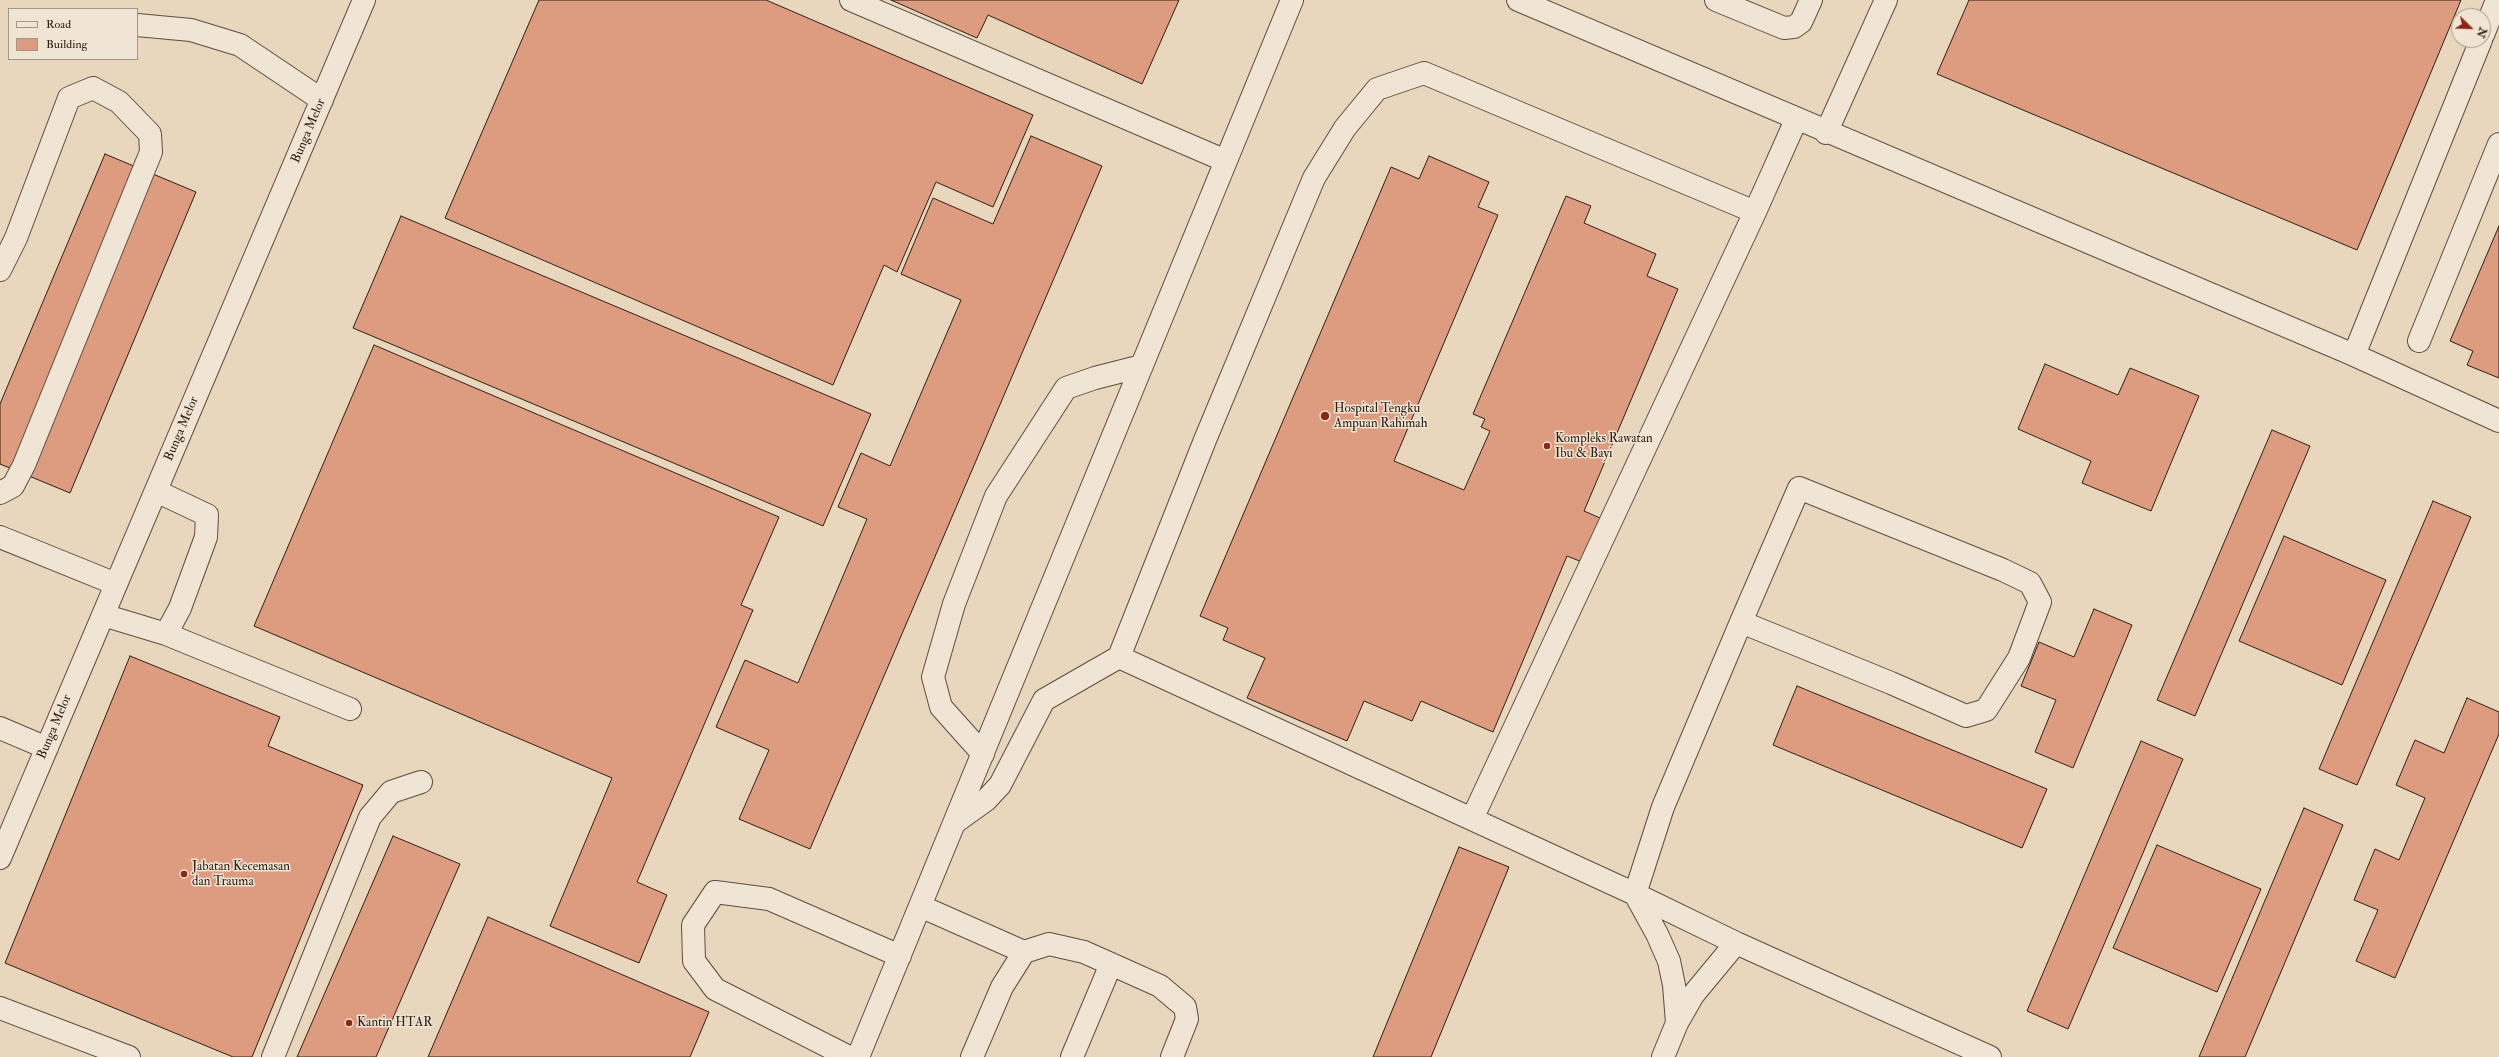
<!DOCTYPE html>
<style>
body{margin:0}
#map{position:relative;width:2499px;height:1057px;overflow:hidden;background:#e8d6bd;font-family:"IM FELL Double Pica",serif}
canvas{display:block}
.legend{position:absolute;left:8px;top:8px;width:130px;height:52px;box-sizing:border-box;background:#f0e4d4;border:1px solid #a39688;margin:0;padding:5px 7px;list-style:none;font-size:12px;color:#302115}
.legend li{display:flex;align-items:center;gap:8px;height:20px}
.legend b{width:20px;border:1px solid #a39688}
.north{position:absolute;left:2451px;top:8px;width:40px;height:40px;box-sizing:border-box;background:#f0e4d4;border:1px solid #a39688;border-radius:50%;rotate:113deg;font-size:11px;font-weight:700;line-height:16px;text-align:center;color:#302115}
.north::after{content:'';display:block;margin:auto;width:14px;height:18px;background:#8f2418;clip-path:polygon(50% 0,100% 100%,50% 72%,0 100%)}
</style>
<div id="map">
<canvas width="2499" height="1057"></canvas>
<ul class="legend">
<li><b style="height:5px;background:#f0e4d4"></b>Road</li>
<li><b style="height:11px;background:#dd9b80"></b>Building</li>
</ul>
<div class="north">N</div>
</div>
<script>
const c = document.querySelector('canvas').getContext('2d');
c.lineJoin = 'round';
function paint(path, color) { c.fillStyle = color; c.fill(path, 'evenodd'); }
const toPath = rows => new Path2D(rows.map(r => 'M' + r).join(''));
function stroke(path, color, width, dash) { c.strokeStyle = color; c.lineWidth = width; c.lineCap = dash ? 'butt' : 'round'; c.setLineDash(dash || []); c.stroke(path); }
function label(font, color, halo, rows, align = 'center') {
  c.font = font + ' "IM FELL Double Pica",serif'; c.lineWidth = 3; c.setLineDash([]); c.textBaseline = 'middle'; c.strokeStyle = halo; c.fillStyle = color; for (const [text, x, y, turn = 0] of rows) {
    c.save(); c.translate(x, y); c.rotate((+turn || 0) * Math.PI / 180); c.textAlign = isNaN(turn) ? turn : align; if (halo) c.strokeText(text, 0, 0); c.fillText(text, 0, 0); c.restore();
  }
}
const building = toPath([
 [539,0,766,0,1033,115,993,207,936,182,897,272,884,265,833,385,445,218,539,0],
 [891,0,1179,0,1142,84,988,15,977,38,891,0],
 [1969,0,2461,0,2357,250,1937,74,1969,0],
 [1031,136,1102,166,810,849,739,819,769,750,716,727,745,660,798,683,867,519,838,507,861,453,890,466,961,300,901,274,933,198,993,224,1031,136],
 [105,154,196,192,70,493,0,464,0,404,105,154],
 [1429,156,1489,182,1478,207,1498,215,1394,461,1464,490,1490,431,1481,427,1485,419,1473,414,1566,196,1591,206,1584,223,1656,254,1647,276,1678,289,1584,511,1600,518,1582,562,1567,556,1493,732,1421,701,1412,721,1364,701,1347,741,1247,698,1265,658,1223,640,1228,628,1200,616,1391,167,1419,179,1429,156],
 [401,216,871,414,823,526,353,328,401,216],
 [2499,226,2499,378,2467,365,2473,351,2450,341,2499,226],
 [374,345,779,517,741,605,753,610,637,882,667,895,639,963,550,926,612,778,254,626,374,345],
 [2045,364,2118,395,2130,368,2199,396,2151,511,2082,483,2091,461,2018,429,2045,364],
 [2272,430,2310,446,2195,716,2157,700,2272,430],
 [2433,501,2471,517,2357,785,2319,769,2433,501],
 [2284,536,2386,580,2342,685,2239,641,2284,536],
 [2094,609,2132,625,2073,768,2035,752,2056,700,2021,686,2039,642,2074,657,2094,609],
 [130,656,280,717,268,746,363,785,252,1057,233,1057,5,963,130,656],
 [1797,686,2047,789,2022,848,1773,745,1797,686],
 [2467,698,2499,712,2499,734,2395,978,2356,961,2378,910,2354,900,2375,849,2399,860,2425,798,2396,785,2415,740,2444,753,2467,698],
 [2141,741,2183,759,2068,1029,2027,1011,2141,741],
 [2304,808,2343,825,2245,1057,2199,1057,2304,808],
 [393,836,460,864,376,1057,297,1057,393,836],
 [2157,845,2261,889,2217,992,2113,948,2157,845],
 [1459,847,1509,867,1431,1057,1373,1057,1459,847],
 [488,917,709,1012,690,1057,428,1057,488,917]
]);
paint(building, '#dd9b80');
stroke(building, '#302115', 1);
const minor = toPath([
 [851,0,1226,161],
 [1518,0,2354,355,2499,421],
 [1716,0,1784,28,1794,27,1801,22,1811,0],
 [137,25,191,30,240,45,322,100],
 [2483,35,2497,0],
 [1826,133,1886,0],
 [0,270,16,238,69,98,93,88,119,102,150,134,151,152,24,465,13,486,0,493],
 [2419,341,2499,144],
 [2354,355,2481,40],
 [156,491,207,515,206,537,180,608,166,634,350,709],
 [0,537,116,584],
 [103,615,166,634],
 [1119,657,1635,894,1736,943,1990,1057],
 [0,728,47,748],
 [983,754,941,707,933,677,954,604,996,496,1066,388,1095,378,1142,366],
 [1472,819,1755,212,1796,120],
 [954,823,986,800,1000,785,1044,700,1119,657,1205,440,1314,178,1345,128,1377,89,1424,73,1755,212],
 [0,858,364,0],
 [920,906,1024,952],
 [0,1008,129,1057],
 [1677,1023,1674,985,1669,961,1657,934,1635,894,1663,807,1741,622,1799,488,2003,570,2030,583,2040,602,2019,658,1986,710,1966,716,1891,683,1741,622],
 [273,1057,370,817,391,792,421,782],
 [849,1057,715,989,694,961,693,925,715,892,769,899,900,956],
 [858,1057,1292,0],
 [972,1057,1002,987,1024,952,1049,944,1084,952,1111,964,1160,986,1185,1007,1187,1019,1172,1057],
 [1072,1057,1111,964],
 [1663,1057,1677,1023,1693,995,1736,943]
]);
stroke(minor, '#5e4e3f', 24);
stroke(minor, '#f0e4d4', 22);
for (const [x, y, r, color] of [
 [1325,416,5,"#8f2418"],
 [1547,446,4,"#8f2418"],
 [184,874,4,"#8f2418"],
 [349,1023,4,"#8f2418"]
]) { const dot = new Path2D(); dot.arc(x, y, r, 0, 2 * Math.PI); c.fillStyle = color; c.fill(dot); stroke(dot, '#f0e4d4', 1.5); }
label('13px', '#302115', '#f0e4d4', [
 ["Bunga Melor",309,131,-67],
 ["Bunga Melor",182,429,-67],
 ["Bunga Melor",55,727,-67]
]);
label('13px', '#302115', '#f0e4d4', [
 ["Hospital Tengku",1334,409],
 ["Ampuan Rahimah",1334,424],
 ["Kompleks Rawatan",1555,439],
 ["Ibu & Bayi",1555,454],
 ["Jabatan Kecemasan",192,867],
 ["dan Trauma",192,882],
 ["Kantin HTAR",357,1023]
], 'left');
</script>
